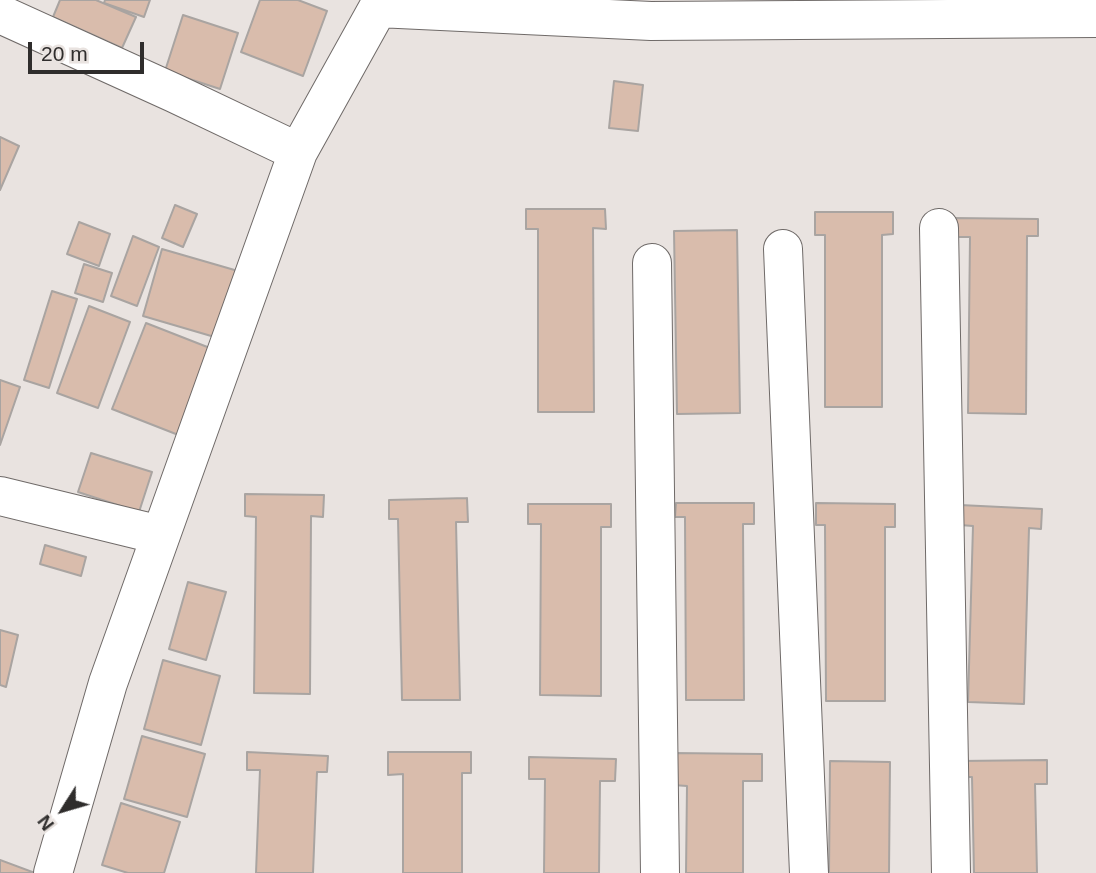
<!DOCTYPE html>
<style>
body{margin:0}
#map{position:relative;width:1096px;height:873px;overflow:hidden;background:#e9e3e0;font-family:Helvetica,sans-serif}
canvas{display:block}
.north{position:absolute;left:28px;top:775px;width:70px;height:70px;-webkit-text-stroke:5px #e9e3e0;paint-order:stroke;rotate:233deg;font-size:19px;font-weight:700;line-height:28px;text-align:center;color:#2f2d2c}
.north::after{content:'';display:block;margin:auto;width:24px;height:32px;background:#2f2d2c;clip-path:polygon(50% 0,100% 100%,50% 72%,0 100%)}
.scale{position:absolute;left:28px;top:42px;width:116px;height:32px;box-sizing:border-box;border:4px solid #2f2d2c;border-top:0;padding-left:9px;font-size:21px;line-height:24px;white-space:nowrap;color:#2f2d2c;-webkit-text-stroke:5px #e9e3e0;paint-order:stroke}
</style>
<div id="map">
<canvas width="1096" height="873"></canvas>
<div class="north">N</div>
<div class="scale">20 m</div>
</div>
<script>
const c = document.querySelector('canvas').getContext('2d');
c.lineJoin = 'round';
function paint(path, color) { c.fillStyle = color; c.fill(path, 'evenodd'); }
const toPath = rows => new Path2D(rows.map(r => 'M' + r).join(''));
function stroke(path, color, width, dash) { c.strokeStyle = color; c.lineWidth = width; c.lineCap = dash ? 'butt' : 'round'; c.setLineDash(dash || []); c.stroke(path); }
const building = toPath([
 [60,0,96,0,136,17,122,48,53,17,60,0],
 [105,0,150,0,144,17,104,3,105,0],
 [260,0,298,0,327,11,303,76,241,52,260,0],
 [183,15,238,33,220,89,165,71,183,15],
 [614,81,643,85,638,131,609,128,614,81],
 [0,137,19,146,0,190,0,137],
 [175,205,197,214,183,247,162,238,175,205],
 [526,209,605,209,606,229,593,228,594,412,538,412,538,229,526,229,526,209],
 [815,212,893,212,893,234,882,235,882,407,825,407,825,235,815,235,815,212],
 [954,218,1038,219,1038,236,1027,236,1026,414,968,413,970,237,954,237,954,218],
 [79,222,110,234,99,266,67,254,79,222],
 [737,230,740,413,677,414,674,231,737,230],
 [133,236,159,247,137,306,111,296,133,236],
 [162,249,238,271,218,338,143,316,162,249],
 [84,264,112,273,103,302,75,293,84,264],
 [52,291,77,299,49,388,24,380,52,291],
 [89,306,130,322,98,408,57,393,89,306],
 [146,323,215,350,181,436,112,409,146,323],
 [0,380,20,387,0,445,0,380],
 [91,453,152,472,139,512,78,492,91,453],
 [245,494,324,495,323,517,311,516,310,694,254,693,256,517,245,516,245,494],
 [467,498,468,522,456,522,460,700,402,700,398,519,389,519,389,500,467,498],
 [676,503,754,503,754,524,743,524,744,700,686,700,685,517,675,517,676,503],
 [816,503,895,504,895,527,885,527,885,701,826,701,825,525,816,525,816,503],
 [528,504,611,504,611,527,601,527,601,696,540,695,541,524,528,524,528,504],
 [960,505,1042,509,1041,529,1029,528,1024,704,968,702,973,526,960,525,960,505],
 [45,545,86,557,81,576,40,564,45,545],
 [188,582,226,592,206,660,169,649,188,582],
 [0,630,18,635,6,687,0,685,0,630],
 [163,660,220,676,201,745,144,729,163,660],
 [142,736,205,754,187,817,124,799,142,736],
 [247,752,328,756,327,772,317,772,313,873,256,873,260,770,247,770,247,752],
 [388,752,471,752,471,773,462,773,462,873,403,873,403,774,388,775,388,752],
 [673,753,762,754,762,781,743,781,743,873,686,873,687,786,673,785,673,753],
 [529,757,616,759,615,781,600,781,599,873,544,873,545,779,529,779,529,757],
 [1047,760,1047,784,1035,784,1037,873,974,873,972,777,961,777,961,761,1047,760],
 [830,761,890,762,889,873,829,873,830,761],
 [121,803,180,822,164,873,128,873,102,865,121,803],
 [0,860,35,873,0,873,0,860]
]);
paint(building, '#d9bcac');
stroke(building, '#a9a4a1', 2);
const minor = toPath([
 [0,14,174,93,298,152],
 [939,228,951,873],
 [783,249,809,873],
 [652,263,660,873],
 [0,496,160,535],
 [53,873,108,683,298,152,378,8,651,21,1096,18]
]);
stroke(minor, '#6f6a68', 40);
stroke(minor, '#fff', 38);
</script>
